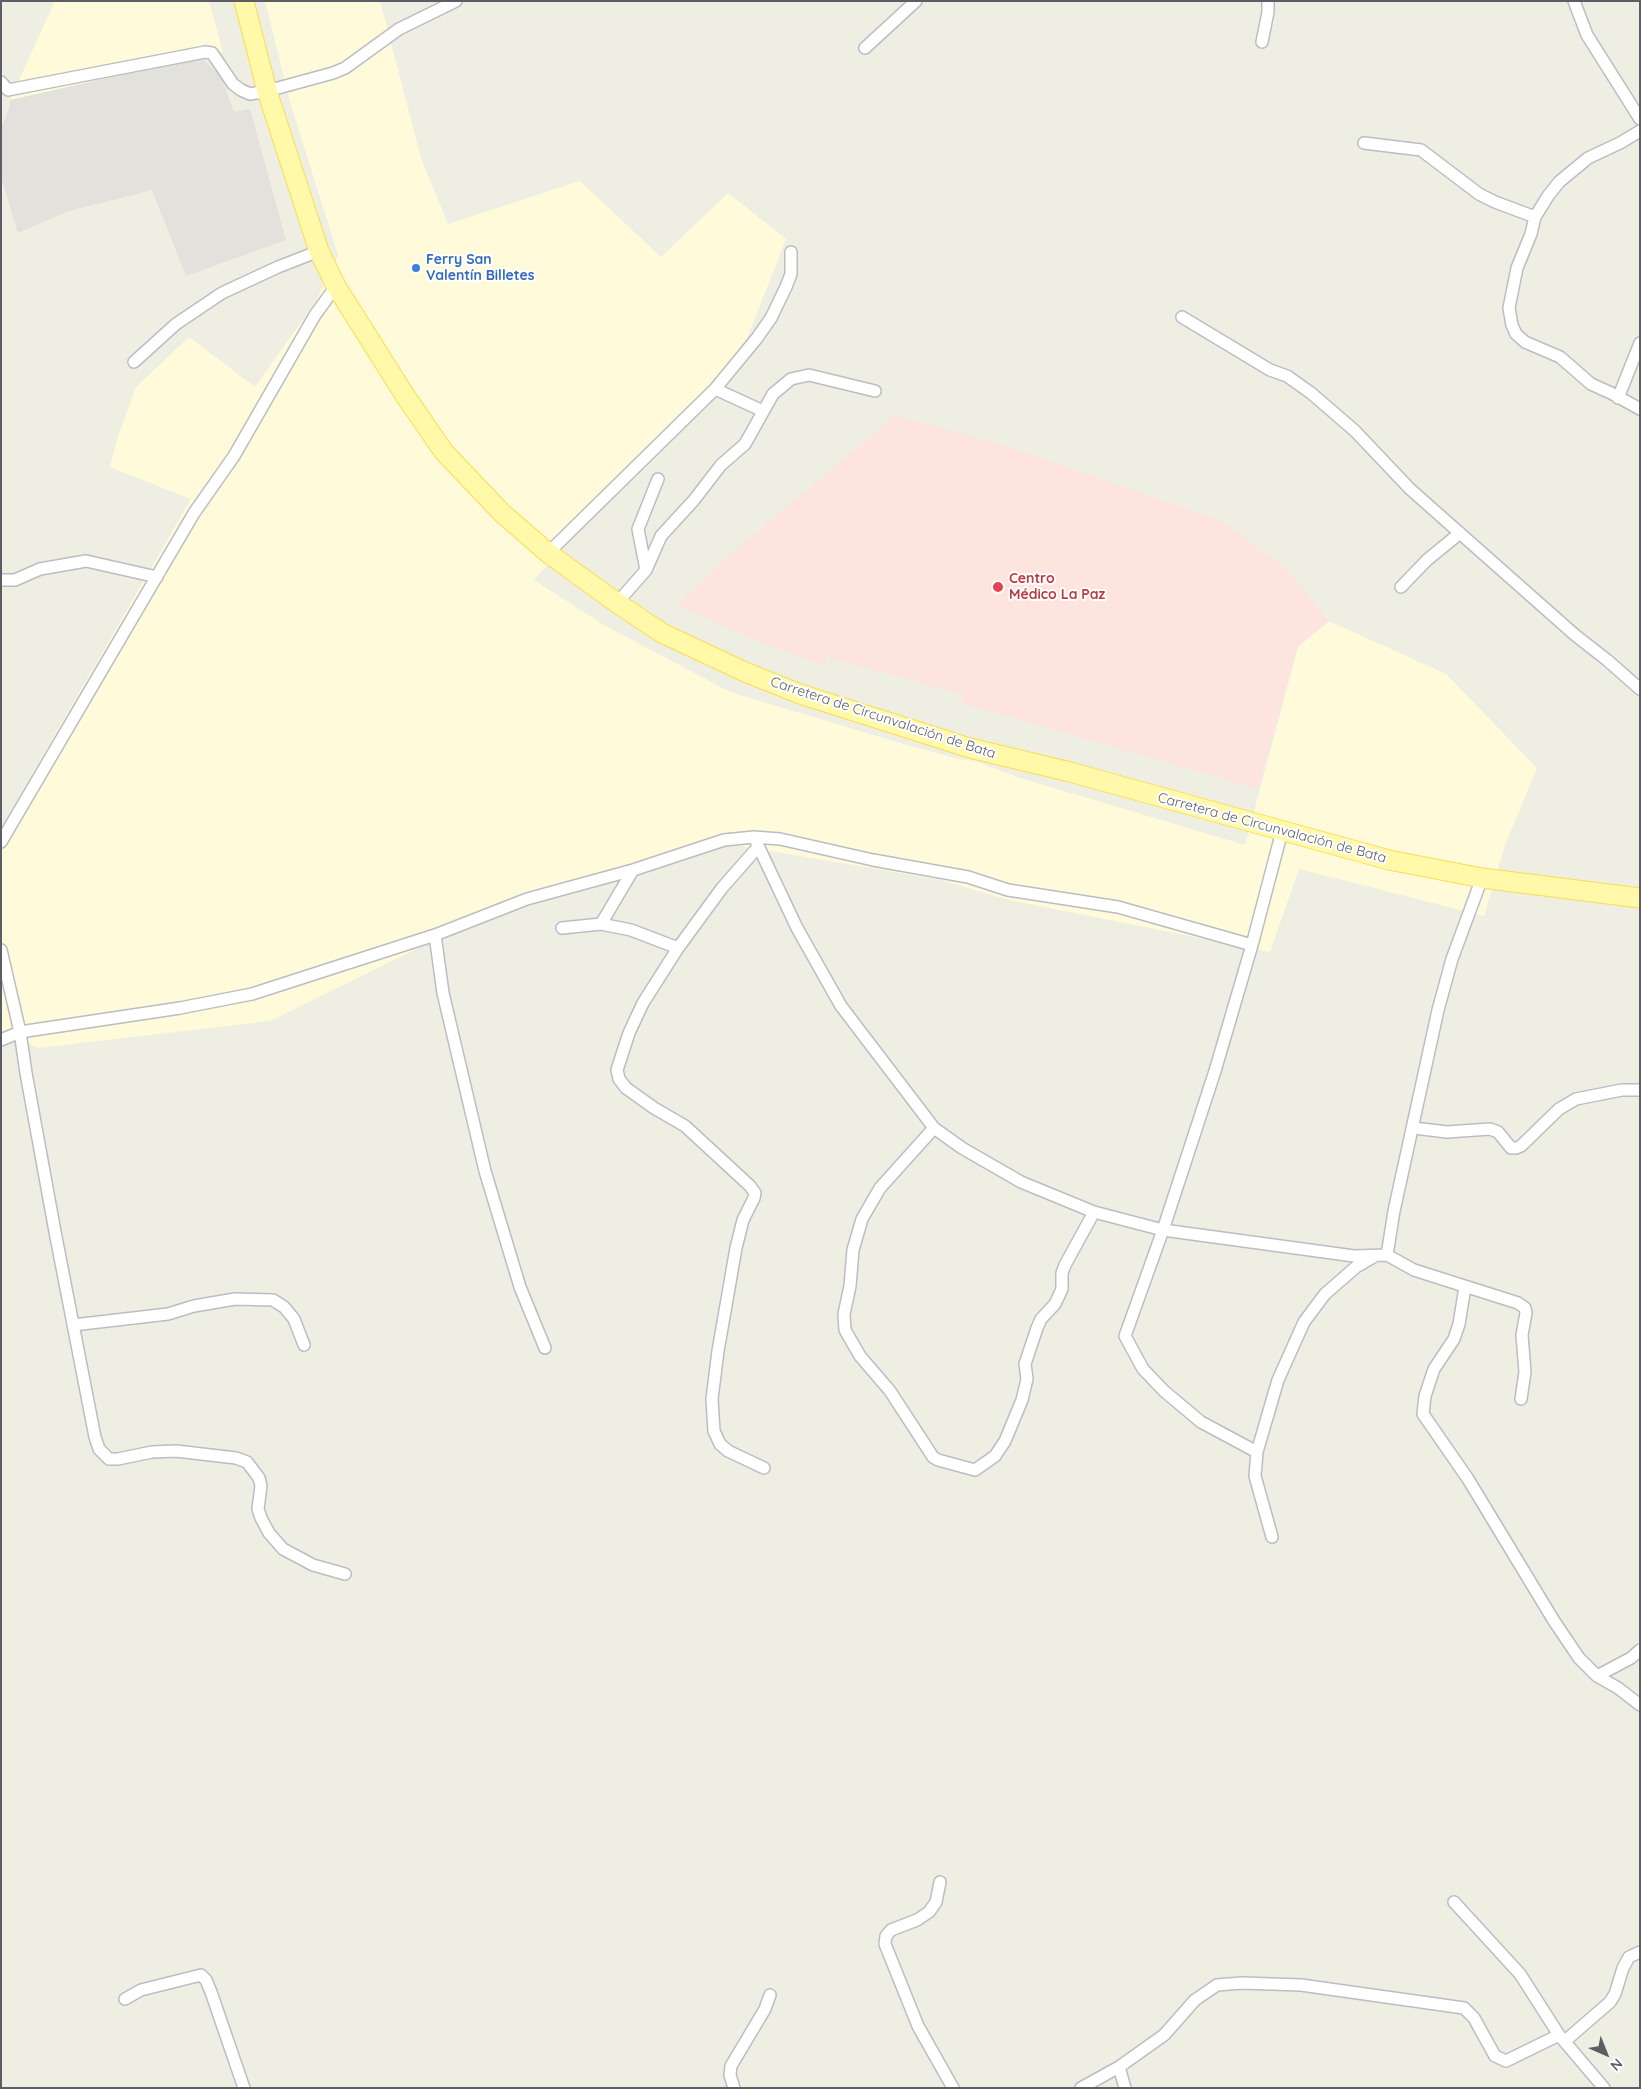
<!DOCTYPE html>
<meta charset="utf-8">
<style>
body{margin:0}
#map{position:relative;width:1641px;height:2089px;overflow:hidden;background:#efeee3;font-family:Quicksand,sans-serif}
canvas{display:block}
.frame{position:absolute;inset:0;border:2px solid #5b5f65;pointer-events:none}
.north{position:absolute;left:1581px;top:2029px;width:50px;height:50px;-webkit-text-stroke:4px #fff;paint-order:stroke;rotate:136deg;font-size:14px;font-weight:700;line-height:20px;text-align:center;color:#5b5f65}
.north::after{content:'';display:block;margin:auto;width:18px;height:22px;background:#5b5f65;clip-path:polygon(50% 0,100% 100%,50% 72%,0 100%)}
</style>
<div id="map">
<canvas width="1641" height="2089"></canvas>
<div class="frame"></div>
<div class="north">N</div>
</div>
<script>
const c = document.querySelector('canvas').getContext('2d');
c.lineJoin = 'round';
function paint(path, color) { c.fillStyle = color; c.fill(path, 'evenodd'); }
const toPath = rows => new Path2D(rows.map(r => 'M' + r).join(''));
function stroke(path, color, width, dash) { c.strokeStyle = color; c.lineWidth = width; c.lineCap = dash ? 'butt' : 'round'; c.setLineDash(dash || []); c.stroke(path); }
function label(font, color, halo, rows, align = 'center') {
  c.font = font + ' Quicksand,sans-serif'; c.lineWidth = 4; c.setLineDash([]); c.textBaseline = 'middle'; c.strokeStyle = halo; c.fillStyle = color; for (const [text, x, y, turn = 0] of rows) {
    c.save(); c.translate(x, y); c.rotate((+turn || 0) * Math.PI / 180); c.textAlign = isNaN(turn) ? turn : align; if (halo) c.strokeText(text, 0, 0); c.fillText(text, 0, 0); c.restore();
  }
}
paint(toPath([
 [55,1,209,1,223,52,10,100],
 [265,1,380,1,421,158,448,224,580,181,661,257,728,193,786,239,740,356,534,580,604,625,730,692,910,746,959,759,975,761,1017,777,1245,845,1298,647,1329,621,1446,674,1537,768,1505,845,1484,916,1299,869,1270,952,1009,900,941,880,741,846,717,845,455,930,270,1021,38,1048,4,1030,1,1030,1,828,191,499,110,467,117,439,136,387,189,337,255,387,316,301,338,255,290,102]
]), '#fffad9');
paint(toPath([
 [201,57,222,78,234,112,250,109,286,240,186,276,152,190,69,211,18,233,1,177,1,128,9,109,10,100]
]), '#e3e1db');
paint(toPath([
 [895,416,995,442,1224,522,1286,569,1329,621,1297,647,1258,789,962,703,964,695,827,657,825,666,755,640,677,605,724,560]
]), '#fde4df');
const street = toPath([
 [1574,1,1587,35,1640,119],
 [1262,42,1268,12,1268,1],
 [865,48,916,1],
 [1,82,8,90,205,52,212,53,233,84,241,90,250,94,267,91,333,73,345,68,399,29,456,1],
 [1640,131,1620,143,1588,158,1559,182,1548,196,1535,217,1531,234,1517,268,1509,308,1512,325,1516,334,1525,342,1560,357,1591,384,1611,393,1640,409],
 [1364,143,1421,150,1479,194,1495,202,1535,217],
 [1182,317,1270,370,1287,376,1311,393,1355,431,1410,489,1575,635,1607,660,1640,689],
 [134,362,176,324,222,293,278,267,319,251],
 [715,389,763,411],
 [1618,398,1640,343],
 [548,553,715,389,757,338,771,318,786,287,791,274,791,252],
 [646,570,638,529,658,479],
 [1,580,15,580,40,569,86,561,157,577],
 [1401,587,1427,560,1460,533],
 [617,603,646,570,661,536,694,500,721,465,745,444,773,394,791,379,809,375,875,391],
 [754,837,797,928,841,1006,934,1128,962,1148,1021,1182,1094,1212,1163,1230,1354,1256,1387,1255,1414,1270,1518,1303,1525,1308,1526,1313,1522,1335,1525,1372,1521,1399],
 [1,842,194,513,234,456,315,315,336,286],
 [758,847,722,888,678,948,643,1003,629,1033,617,1070,619,1079,626,1088,654,1108,685,1126,750,1186,755,1193,754,1198,743,1220,736,1248,718,1351,712,1399,714,1431,720,1444,728,1451,764,1468],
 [601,924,633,870],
 [562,928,601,924,631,930,678,948],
 [435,935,443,993,485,1171,520,1287,545,1348],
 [1,950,20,1032,1,1040],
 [934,1128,880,1188,862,1219,853,1250,850,1286,844,1314,845,1330,860,1356,890,1391,933,1457,938,1460,975,1470,995,1456,1005,1441,1022,1400,1027,1379,1025,1364,1037,1328,1041,1319,1055,1304,1062,1289,1062,1273,1065,1265,1094,1212],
 [1414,1128,1447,1132,1490,1129,1498,1132,1511,1148,1516,1148,1521,1146,1559,1109,1576,1099,1622,1090,1640,1090],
 [1387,1255,1394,1211,1438,1010,1452,959,1482,878],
 [1465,1287,1459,1324,1454,1339,1434,1369,1425,1396,1423,1414,1468,1479,1554,1621,1579,1658,1597,1676,1618,1688,1640,1705],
 [73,1325,168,1314,194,1306,235,1299,273,1300,284,1307,294,1319,304,1345],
 [1257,1452,1201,1422,1164,1391,1143,1369,1125,1336,1163,1230,1215,1071,1252,945,1282,831],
 [1272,1537,1255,1476,1257,1452,1278,1380,1304,1322,1325,1294,1356,1267,1375,1256],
 [345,1574,313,1565,283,1549,269,1533,261,1518,258,1509,261,1486,259,1478,247,1462,236,1458,176,1451,152,1452,118,1459,109,1459,99,1449,95,1437,56,1237,26,1073,20,1032,180,1008,252,994,435,935,527,899,633,870,724,840,754,837,780,839,873,860,968,877,1008,890,1118,907,1252,945],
 [1597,1676,1631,1658,1640,1650],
 [940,1882,936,1902,929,1912,917,1920,891,1930,886,1936,885,1944,918,2026,953,2088],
 [1454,1902,1520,1974,1559,2035,1604,2088],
 [125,1999,141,1990,201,1975,206,1980,211,1992,244,2088],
 [1565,2041,1610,2002,1615,1994,1623,1968,1629,1957,1640,1952],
 [1119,2067,1125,2088],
 [734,2088,730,2075,731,2066,765,2009,770,1995],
 [1081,2088,1119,2067,1164,2035,1195,2000,1217,1985,1242,1983,1301,1985,1464,2008,1474,2018,1495,2056,1506,2061,1559,2035]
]);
const primary = toPath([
 [244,1,267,91,319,251,336,286,404,394,444,452,502,513,548,553,617,603,662,633,745,672,800,694,970,748,1070,772,1389,860,1482,878,1640,898]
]);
stroke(street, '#bbbdc3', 14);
stroke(primary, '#fcdc50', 21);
stroke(street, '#fff', 11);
stroke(primary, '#fff9a9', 19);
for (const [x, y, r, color] of [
 [416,268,5,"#3f7fe0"],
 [998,587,6,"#e0444e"]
]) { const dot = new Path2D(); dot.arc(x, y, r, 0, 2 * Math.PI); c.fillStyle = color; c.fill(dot); stroke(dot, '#fff', 2); }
label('bold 14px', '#366cbe', '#fff', [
 ["Ferry San",426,260],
 ["Valentín Billetes",426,276]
], 'left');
label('bold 14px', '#be3a42', '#fff', [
 ["Centro",1009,579],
 ["Médico La Paz",1009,595]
], 'left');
label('14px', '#5b5f65', '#fff', [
 ["Carretera de Circunvalación de Bata",883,718,18],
 ["Carretera de Circunvalación de Bata",1272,828,15]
]);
</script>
